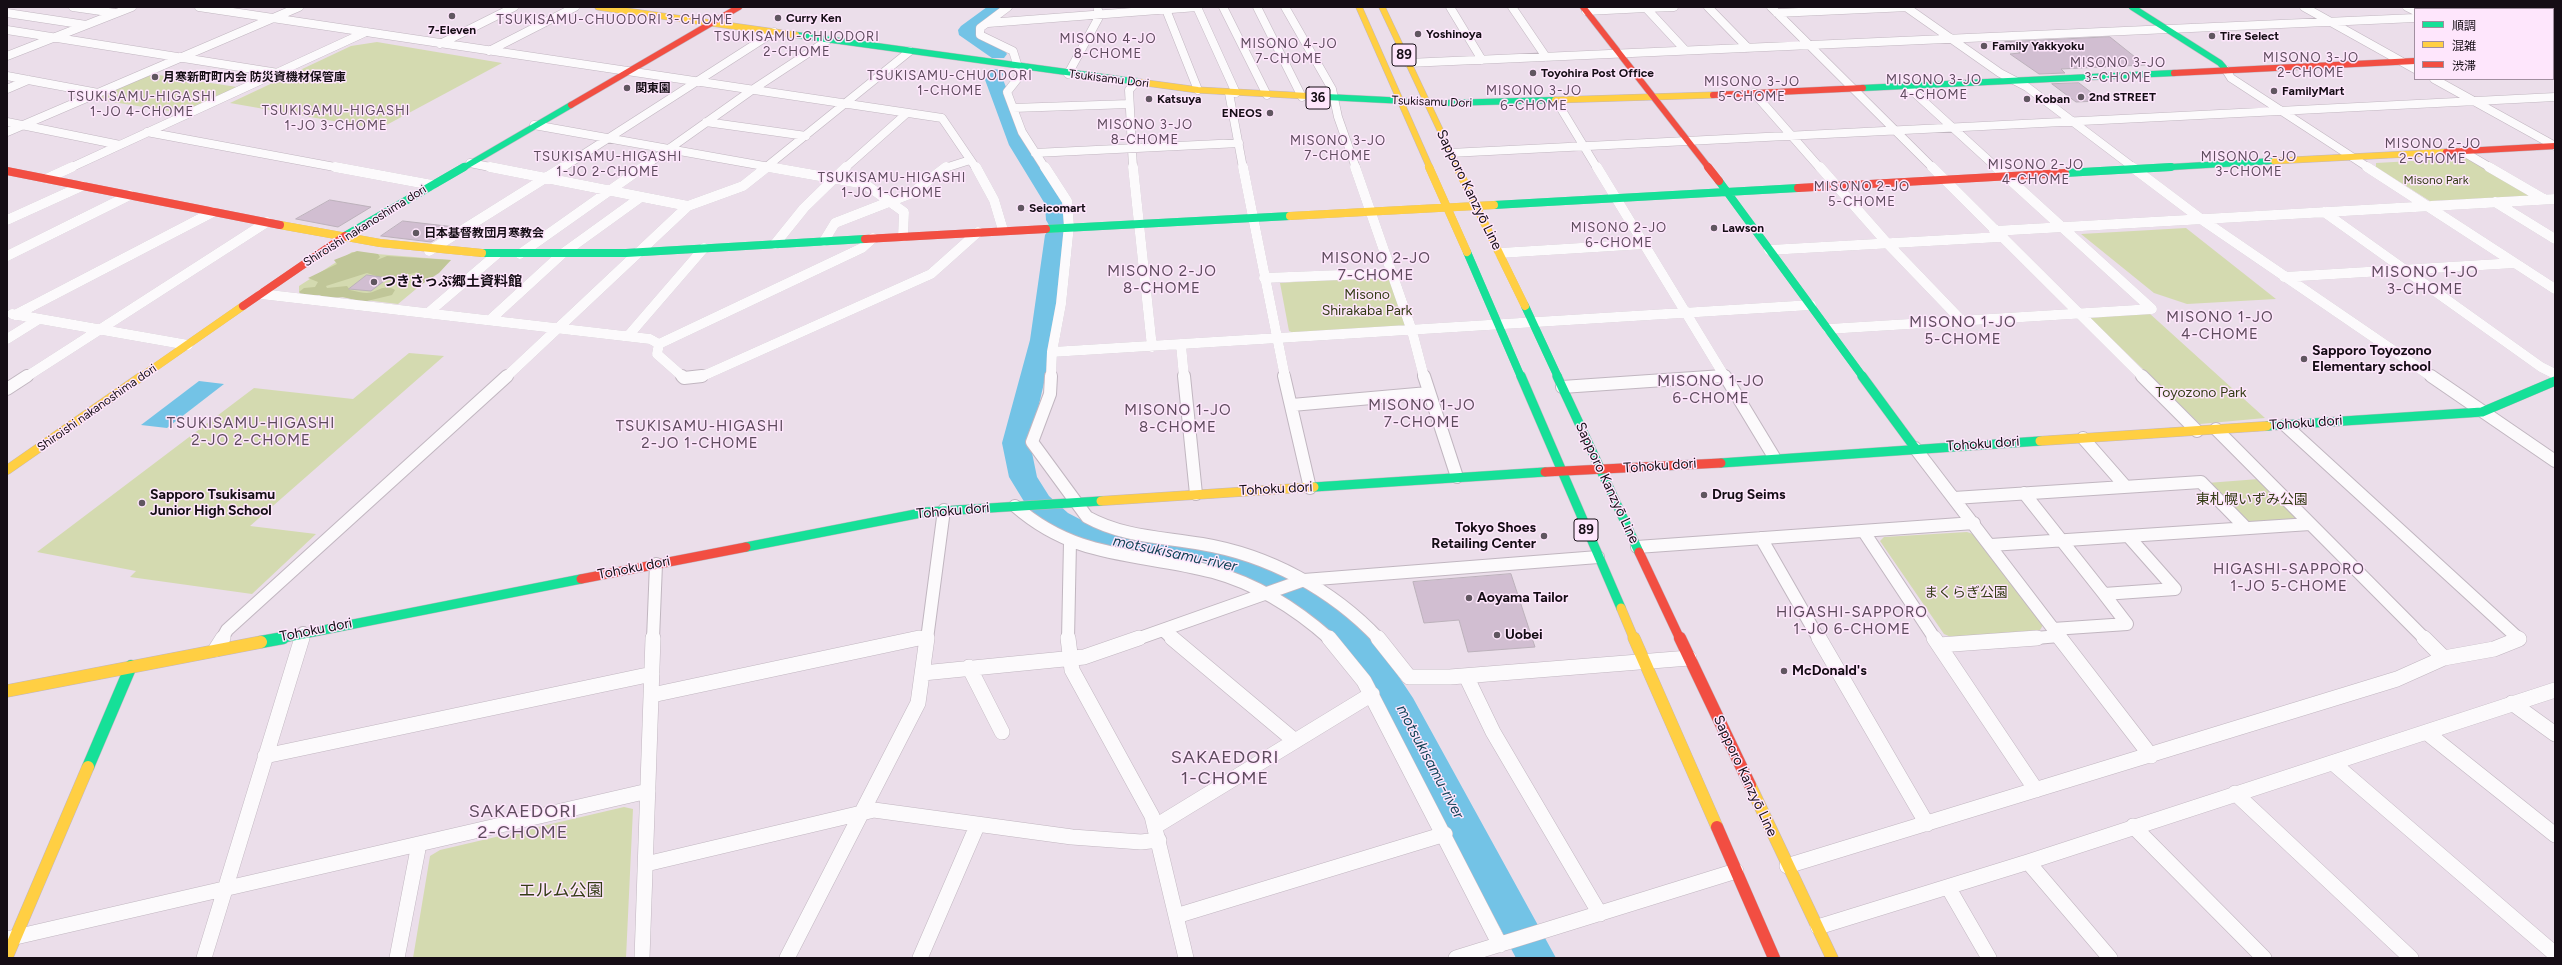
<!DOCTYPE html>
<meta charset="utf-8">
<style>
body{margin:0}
#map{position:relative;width:2562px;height:965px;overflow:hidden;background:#ebdeea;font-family:Figtree,"Noto Sans JP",sans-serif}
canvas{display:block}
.frame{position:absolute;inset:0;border:8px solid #150d15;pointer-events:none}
.legend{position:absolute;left:2414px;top:8px;width:140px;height:72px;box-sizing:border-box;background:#fee6fc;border:1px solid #a18fa0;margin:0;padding:5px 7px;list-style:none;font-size:12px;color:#150d15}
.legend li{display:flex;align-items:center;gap:8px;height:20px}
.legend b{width:20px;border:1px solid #a18fa0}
</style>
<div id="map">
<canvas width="2562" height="965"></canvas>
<div class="frame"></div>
<ul class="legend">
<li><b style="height:5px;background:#16e098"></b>順調</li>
<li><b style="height:5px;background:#ffcf43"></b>混雑</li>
<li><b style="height:5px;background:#f24e42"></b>渋滞</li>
</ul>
</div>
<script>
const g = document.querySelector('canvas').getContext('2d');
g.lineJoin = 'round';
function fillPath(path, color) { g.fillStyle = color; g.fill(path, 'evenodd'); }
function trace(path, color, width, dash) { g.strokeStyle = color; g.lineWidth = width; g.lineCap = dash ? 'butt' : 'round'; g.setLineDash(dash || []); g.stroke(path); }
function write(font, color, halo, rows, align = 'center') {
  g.font = font + ' Figtree,"Noto Sans JP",sans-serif'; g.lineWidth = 3; g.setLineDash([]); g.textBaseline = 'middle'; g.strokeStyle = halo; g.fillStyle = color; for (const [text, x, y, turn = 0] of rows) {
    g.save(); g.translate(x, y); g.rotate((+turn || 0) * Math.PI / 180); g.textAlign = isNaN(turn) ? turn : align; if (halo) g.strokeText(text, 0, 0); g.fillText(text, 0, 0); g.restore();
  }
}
fillPath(new Path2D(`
 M377,42L502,63L379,129L230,103L351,46Z
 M152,74L237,87L181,113L94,99Z
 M2465,158L2473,160L2531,196L2430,201L2376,167V163Z
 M2186,228L2276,299L2187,304L2154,293L2081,234Z
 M352,252L451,260L398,304L299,292V286Z
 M1387,276L1391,277L1406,326L1294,333L1289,331L1280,283Z
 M2149,313L2265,418L2200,424L2090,318Z
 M409,353L444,356L250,526L316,534L252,594L130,577L136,571L37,552L254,388L353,399Z
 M2259,479L2297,517L2296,520L2247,523L2207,483Z
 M1967,532L1973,534L2043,625L2040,630L1951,637L1944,634L1880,541L1884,537Z
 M624,807L633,809L626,958H413L430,856L440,850Z`), '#d4dab0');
fillPath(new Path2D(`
 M357,251L378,254L380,257L377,260L387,256L451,260L439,273L419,286L412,285L418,282L416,280L420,276L417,272C408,276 397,274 388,280L367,273L326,286L327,288L347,286L350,290C356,291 362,293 367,293C376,293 384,283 395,290L392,295L363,302L343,297L327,299L319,295L302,296L299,292L304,288L315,287L318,282L308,278L337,264L334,260Z`), '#c0c698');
fillPath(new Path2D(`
 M199,381L224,384L167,428L141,425Z`), '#73c3e6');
fillPath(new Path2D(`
 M987,7H1005L976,33L1004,50L1007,54L1004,58H992L959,35L958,30L961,26Z
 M994,69L1000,70L1003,74L1002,77L1029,145L1067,204L1068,220L1065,225L1057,226L1049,225L1046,220L1045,204L1009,145L984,77L988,70Z
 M1056,228L1064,230L1067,235L1054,340L1030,443L1037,477L1049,496L1068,513L1093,526L1113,532L1214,550L1273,568L1308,585L1335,603L1358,624L1379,647L1413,698L1556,958H1516L1373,689L1336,640L1313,619L1275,593L1228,574L1111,551L1072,539L1048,527L1028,508L1009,477L1002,443L1030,340L1045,235L1048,230Z`), '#73c3e6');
const building = new Path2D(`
 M2110,37L2145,65L2061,69L2065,73L2039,74L2010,54L2020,53L2005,42Z
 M2079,83L2092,93H2089L2099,101L2076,102L2052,84Z
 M330,200L371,207L338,227L296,219Z
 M403,221L455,227L431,242L381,236Z
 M367,275L388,278L371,291L349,289Z
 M1511,574L1535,647L1468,652L1459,620L1424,623L1413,582Z`);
fillPath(building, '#d1bed1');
trace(building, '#bcb1bb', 1);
const streetFar3 = new Path2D(`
 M73,7L115,13
 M199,7L942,118L976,168
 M1008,7L980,28V35L1013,51L1018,67
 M1165,7L1198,90
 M1223,7L1267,95
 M1257,7L1302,97
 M1285,7L1332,89L1338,117L1356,168
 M1450,7L1482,60
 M1512,7L1546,57
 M1708,7L1748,48
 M1771,7L1933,168
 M1906,7L2000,73L2027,87L2134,168
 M2304,7L2415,69
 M2407,7L2415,11
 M1646,8L1674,7
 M1586,11L1646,8L1685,50
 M7,13L86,25
 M1777,13L1908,7
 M988,23L1197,7L1236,93
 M7,30L278,73
 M440,44L514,7
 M489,51L575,7
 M7,56L132,7
 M1408,63L2415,18
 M1026,68L1007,92L1022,132L1045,168
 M2226,70L2231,78L2369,168
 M1068,74L1100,15L1098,10
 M7,76L98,93
 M2434,79L2555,146
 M1907,86L1997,168
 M7,89L28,80
 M1229,93L1243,168
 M1754,93L1820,168
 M1557,102L1597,168
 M1013,108L1129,104
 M7,122L120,145
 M706,122L806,136
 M534,125L775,168
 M7,132L299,7
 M147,132L340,168
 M2462,151L2491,168
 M1035,153L1239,143
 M1450,153L2555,97
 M470,163L495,168
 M70,168L366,32
 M562,168L774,32
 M642,168L752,90L828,40
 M765,168L910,51
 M845,168L907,113
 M945,168L970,160
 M1133,168L1129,90L1136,82`);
const streetFar2 = new Path2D(`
 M335,167L432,185
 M490,167L688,206
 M769,167L865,184L904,212L903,236
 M976,167L994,200L1003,230
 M1045,167L1067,201L1069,226L1061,304L1052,352L1051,377
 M1133,167L1152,347
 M1243,167L1285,377
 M1355,167L1412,331L1424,377
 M1597,167L1725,377
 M1820,167L1887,243L1962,321
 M1932,167L2143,377
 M2132,167L2201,219L2432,377
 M2367,167L2555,289
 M2489,167L2544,199
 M48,178L72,167
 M2495,202L2555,239
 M2324,212L2541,367L2555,374
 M7,220L82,186
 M1994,231L2555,199
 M824,241L835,223L912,193L946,167
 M775,244L804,208L846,167
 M1769,250L2000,237
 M429,251L563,167
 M1500,253L1645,244
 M520,254L643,167
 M7,256L130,195
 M2284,277L2515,263
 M1264,278L1391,273
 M261,294L650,339L659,344L657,354L683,377
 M428,313L497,254
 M12,314L188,345
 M15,315L213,212
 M491,319L562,254L641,197
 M1828,329L2152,309L1996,167
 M628,336L704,248
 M7,339L39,319
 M659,344L862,248L873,238
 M1181,345L1184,377
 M1052,352L1811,305
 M26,377L267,222
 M506,377L688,206L743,186L767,167
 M692,377L703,376L931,274L978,232
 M1709,377L1725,376`);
const streetFar1 = new Path2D(`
 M682,376L684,378L702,376
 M1051,376L1050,394L1032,442L1087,517C1123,537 1162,537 1202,544C1268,555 1332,589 1379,639
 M1184,376L1196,494
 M1284,376L1310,488
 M1424,376L1457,477
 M1725,376L1774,457
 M2142,376L2197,431
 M2431,376L2555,461
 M1562,387L1723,376
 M7,389L27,376
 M1292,405L1428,393
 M2285,425L2519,639
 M2216,429L2425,639
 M2083,438L2126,487
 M1915,448L2061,639
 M2024,493L2104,594
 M1954,498L2201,482L2246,528
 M1015,506C1078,561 1138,552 1213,572C1257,584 1295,608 1330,639
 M1864,532L1935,639
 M1761,538L1819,639
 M1991,545L2310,524
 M1637,547L1974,523
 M2053,629L2127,624L2104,594L2175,589L2129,537
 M1163,630L1173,639
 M222,639L227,630L507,376
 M301,639L303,633
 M653,639L656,564
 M915,639L927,636
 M927,639L944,510
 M1068,639L1070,542
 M1137,639L1304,580L1598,557
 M2024,639L2059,636`);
const street = new Path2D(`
 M1068,638L1072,670L1152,816L1186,958
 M1172,638L1295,741
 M1329,638L1364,681L1500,945
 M1378,638L1409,677H1450L1689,658
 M1819,638L1927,824
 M1934,638L2036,790
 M2060,638L2151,756
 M2424,638L2444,658L2494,649L2519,639L2517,638
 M1939,645L2037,638
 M216,649L223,638
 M969,667L1002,732
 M923,673L1084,657L1139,638
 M1466,676L1493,732L1600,914
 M652,695L919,638
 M2512,703L2555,734
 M2426,732L2555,835
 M265,756L652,674
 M2333,763L2555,954
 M2235,793L2411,958
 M1156,826L1372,694
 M2133,826L2264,958
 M2028,862L2110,958
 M646,864L874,810L1072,837L1141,842L1159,840
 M1787,866L2397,679L2444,658
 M1948,887L1989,958
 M1176,916L1445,834
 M1818,927L2028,862L2555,690
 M7,939L648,791
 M204,958L302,638
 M397,958L419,844
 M642,958L653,638
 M787,958L918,703L927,638
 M920,958L977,826
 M1456,958L1736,871`);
const fastFar3 = new Path2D(`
 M2132,7L2220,63L2226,70
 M796,35L1139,82
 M2553,36L2555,37
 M1863,88L2174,73
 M1326,97L1446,103L1555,100
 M463,168L571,105
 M2154,168L2274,161`);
const fastFar2 = new Path2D(`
 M2065,173L2171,167
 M1719,181L1863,377
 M1494,205L1798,188
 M1046,229L1290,216
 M345,236L464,167
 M1467,252L1521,377
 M482,253H626L865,239
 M1525,306L1558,377`);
const fastFar1 = new Path2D(`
 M1521,376L1621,608
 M1557,376L1639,552
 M1862,376L1915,448
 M2267,426L2482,412L2555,381
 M1721,463L2040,441
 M1314,487L1545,472
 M746,547L926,512L1101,501
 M278,639L581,579`);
const fast = new Path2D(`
 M261,642L283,638
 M88,767L131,666`);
const slowFar3 = new Path2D(`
 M598,7L796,35
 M1359,7L1430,168
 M1382,7L1458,168
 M2553,56L2555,55
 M1139,82L1198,90L1326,97
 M1555,100L1713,95
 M2274,161L2446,152`);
const slowFar2 = new Path2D(`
 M1429,167L1467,252
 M1457,167L1525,306
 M1290,216L1494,205
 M280,225L380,243L482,253
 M141,377L243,306`);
const slowFar1 = new Path2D(`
 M2040,441L2267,426
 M7,470L142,376
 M1101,501L1314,487
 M1621,608L1634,639`);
const slow = new Path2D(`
 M1634,638L1717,827
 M7,691L261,642
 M1750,785L1832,958
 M7,957L88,767`);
const jamFar3 = new Path2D(`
 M1583,7L1709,168
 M2493,7L2498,9
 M2174,73L2415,61
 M1713,95L1863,88
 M571,105L739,7
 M2446,152L2555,146`);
const jamFar2 = new Path2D(`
 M1708,167L1719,181
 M7,171L280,225
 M1798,188L2065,173
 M865,239L1046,229
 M243,306L345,236`);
const jamFar1 = new Path2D(`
 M1545,472L1721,463
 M1639,552L1680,639
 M581,579L746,547`);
const jam = new Path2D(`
 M1680,638L1750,785
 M1717,827L1774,958`);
trace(streetFar3, '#c1b6c0', 9);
trace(streetFar2, '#c1b6c0', 10);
trace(streetFar1, '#c1b6c0', 14);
trace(street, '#c1b6c0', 16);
trace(fastFar3, '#c1b6c0', 7);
trace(fastFar2, '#c1b6c0', 8);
trace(fastFar1, '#c1b6c0', 10);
trace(fast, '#c1b6c0', 13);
trace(slowFar3, '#c1b6c0', 7);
trace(slowFar2, '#c1b6c0', 8);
trace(slowFar1, '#c1b6c0', 10);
trace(slow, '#c1b6c0', 13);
trace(jamFar3, '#c1b6c0', 7);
trace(jamFar2, '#c1b6c0', 8);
trace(jamFar1, '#c1b6c0', 10);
trace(jam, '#c1b6c0', 13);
trace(streetFar3, '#fcfafc', 8);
trace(streetFar2, '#fcfafc', 10);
trace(streetFar1, '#fcfafc', 12);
trace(street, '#fcfafc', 15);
trace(fastFar3, '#16e098', 6);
trace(fastFar2, '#16e098', 8);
trace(fastFar1, '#16e098', 9);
trace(fast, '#16e098', 12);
trace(slowFar3, '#ffcf43', 6);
trace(slowFar2, '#ffcf43', 8);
trace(slowFar1, '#ffcf43', 9);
trace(slow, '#ffcf43', 12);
trace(jamFar3, '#f24e42', 6);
trace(jamFar2, '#f24e42', 8);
trace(jamFar1, '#f24e42', 9);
trace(jam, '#f24e42', 12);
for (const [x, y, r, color] of [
 [452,16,4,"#605660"],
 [778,18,4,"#605660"],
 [1418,34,4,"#605660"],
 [2212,36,4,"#605660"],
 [1984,46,4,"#605660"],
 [1533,73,4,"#605660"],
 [155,77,4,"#605660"],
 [627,88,4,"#605660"],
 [2274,91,4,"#605660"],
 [2081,97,4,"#605660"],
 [1149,99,4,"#605660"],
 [2027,99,4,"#605660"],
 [1270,113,4,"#605660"],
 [1021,208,4,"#605660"],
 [1714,228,4,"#605660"],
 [416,233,4,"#605660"],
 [374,282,4,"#605660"],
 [2304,359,4,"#605660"],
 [1704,495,4,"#605660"],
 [142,503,4,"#605660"],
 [1544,536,4,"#605660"],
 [1469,598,4,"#605660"],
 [1497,635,4,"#605660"],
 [1784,671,4,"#605660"]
]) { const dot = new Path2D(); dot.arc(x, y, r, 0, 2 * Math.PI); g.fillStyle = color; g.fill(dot); trace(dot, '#fee6fc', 1.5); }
write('bold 12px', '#150d15', '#fee6fc', [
 ["Curry Ken",786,18],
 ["7-Eleven",452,30,"center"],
 ["Yoshinoya",1426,34],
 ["Tire Select",2220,36],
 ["Family Yakkyoku",1992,46],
 ["Toyohira Post Office",1541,73],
 ["月寒新町町内会 防災資機材保管庫",163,77],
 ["関東園",635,88],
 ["FamilyMart",2282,91],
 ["2nd STREET",2089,97],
 ["Katsuya",1157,99],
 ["Koban",2035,99],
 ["ENEOS",1262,113,"right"],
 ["Seicomart",1029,208],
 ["Lawson",1722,228],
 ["日本基督教団月寒教会",424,233]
], 'left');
write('12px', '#150d15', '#fee6fc', [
 ["Tsukisamu Dori",1109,79,7],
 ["Tsukisamu Dori",1432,102,2],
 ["Shiroishi nakanoshima dori",365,226,-32],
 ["Shiroishi nakanoshima dori",97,408,-35]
]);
write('12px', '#343c15', '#fee6fc', [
 ["Misono Park",2436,180]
]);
g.letterSpacing = '1px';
write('13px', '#5e4b5d', '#fee6fc', [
 ["TSUKISAMU-CHUODORI 3-CHOME",615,20],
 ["TSUKISAMU-CHUODORI",797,37],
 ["2-CHOME",797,52],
 ["MISONO 4-JO",1108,39],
 ["8-CHOME",1108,54],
 ["MISONO 4-JO",1289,44],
 ["7-CHOME",1289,59],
 ["MISONO 3-JO",2311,58],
 ["2-CHOME",2311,73],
 ["MISONO 3-JO",2118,63],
 ["3-CHOME",2118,78],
 ["TSUKISAMU-CHUODORI",950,76],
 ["1-CHOME",950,91],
 ["MISONO 3-JO",1934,80],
 ["4-CHOME",1934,95],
 ["MISONO 3-JO",1752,82],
 ["5-CHOME",1752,97],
 ["MISONO 3-JO",1534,91],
 ["6-CHOME",1534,106],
 ["TSUKISAMU-HIGASHI",142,97],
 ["1-JO 4-CHOME",142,112],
 ["TSUKISAMU-HIGASHI",336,111],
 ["1-JO 3-CHOME",336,126],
 ["MISONO 3-JO",1145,125],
 ["8-CHOME",1145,140],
 ["MISONO 3-JO",1338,141],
 ["7-CHOME",1338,156],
 ["MISONO 2-JO",2433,144],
 ["2-CHOME",2433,159],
 ["TSUKISAMU-HIGASHI",608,157],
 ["1-JO 2-CHOME",608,172],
 ["MISONO 2-JO",2249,157],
 ["3-CHOME",2249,172],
 ["MISONO 2-JO",2036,165],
 ["4-CHOME",2036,180],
 ["TSUKISAMU-HIGASHI",892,178],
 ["1-JO 1-CHOME",892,193],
 ["MISONO 2-JO",1862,187],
 ["5-CHOME",1862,202],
 ["MISONO 2-JO",1619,228],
 ["6-CHOME",1619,243]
]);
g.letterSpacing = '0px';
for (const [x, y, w] of [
 [1404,55,24],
 [1318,98,24],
 [1586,530,24]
]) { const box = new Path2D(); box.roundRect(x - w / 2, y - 11, w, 22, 3); g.fillStyle = '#fee6fc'; g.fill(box); trace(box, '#150d15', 1); }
write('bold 13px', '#150d15', null, [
 ["89",1404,55],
 ["36",1318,98],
 ["89",1586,530]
]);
write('14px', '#150d15', '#fee6fc', [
 ["Sapporo Kanzyō Line",1469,190,64],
 ["Tohoku dori",2306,423,-4],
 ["Tohoku dori",1983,444,-4],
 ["Tohoku dori",1660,466,-4],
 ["Sapporo Kanzyō Line",1607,483,65],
 ["Tohoku dori",1276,489,-3],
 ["Tohoku dori",953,511,-5],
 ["Tohoku dori",634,568,-11],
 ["Tohoku dori",316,630,-11],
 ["Sapporo Kanzyō Line",1745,776,65]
]);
write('bold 14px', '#150d15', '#fee6fc', [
 ["つきさっぷ郷土資料館",382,282],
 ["Sapporo Toyozono",2312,351],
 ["Elementary school",2312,367],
 ["Sapporo Tsukisamu",150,495],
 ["Junior High School",150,511],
 ["Drug Seims",1712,495],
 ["Tokyo Shoes",1536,528,"right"],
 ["Retailing Center",1536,544,"right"],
 ["Aoyama Tailor",1477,598],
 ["Uobei",1505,635],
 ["McDonald's",1792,671]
], 'left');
write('14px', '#343c15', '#fee6fc', [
 ["Misono",1367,295],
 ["Shirakaba Park",1367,311],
 ["Toyozono Park",2201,393],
 ["東札幌いずみ公園",2252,500],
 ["まくらぎ公園",1966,593]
]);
g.letterSpacing = '1px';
write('15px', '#5e4b5d', '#fee6fc', [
 ["MISONO 2-JO",1376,259],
 ["7-CHOME",1376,276],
 ["MISONO 2-JO",1162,272],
 ["8-CHOME",1162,289],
 ["MISONO 1-JO",2425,273],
 ["3-CHOME",2425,290],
 ["MISONO 1-JO",2220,318],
 ["4-CHOME",2220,335],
 ["MISONO 1-JO",1963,323],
 ["5-CHOME",1963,340],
 ["MISONO 1-JO",1711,382],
 ["6-CHOME",1711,399],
 ["MISONO 1-JO",1422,406],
 ["7-CHOME",1422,423],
 ["MISONO 1-JO",1178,411],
 ["8-CHOME",1178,428],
 ["TSUKISAMU-HIGASHI",251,424],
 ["2-JO 2-CHOME",251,441],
 ["TSUKISAMU-HIGASHI",700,427],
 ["2-JO 1-CHOME",700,444],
 ["HIGASHI-SAPPORO",2289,570],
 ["1-JO 5-CHOME",2289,587],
 ["HIGASHI-SAPPORO",1852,613],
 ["1-JO 6-CHOME",1852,630]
]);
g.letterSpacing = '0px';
write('italic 15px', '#124357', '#fee6fc', [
 ["motsukisamu-river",1175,554,12],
 ["motsukisamu-river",1430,762,62]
]);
write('17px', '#343c15', '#fee6fc', [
 ["エルム公園",561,891]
]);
g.letterSpacing = '1px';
write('18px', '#5e4b5d', '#fee6fc', [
 ["SAKAEDORI",1225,758],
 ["1-CHOME",1225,779],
 ["SAKAEDORI",523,812],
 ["2-CHOME",523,833]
]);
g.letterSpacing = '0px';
</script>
